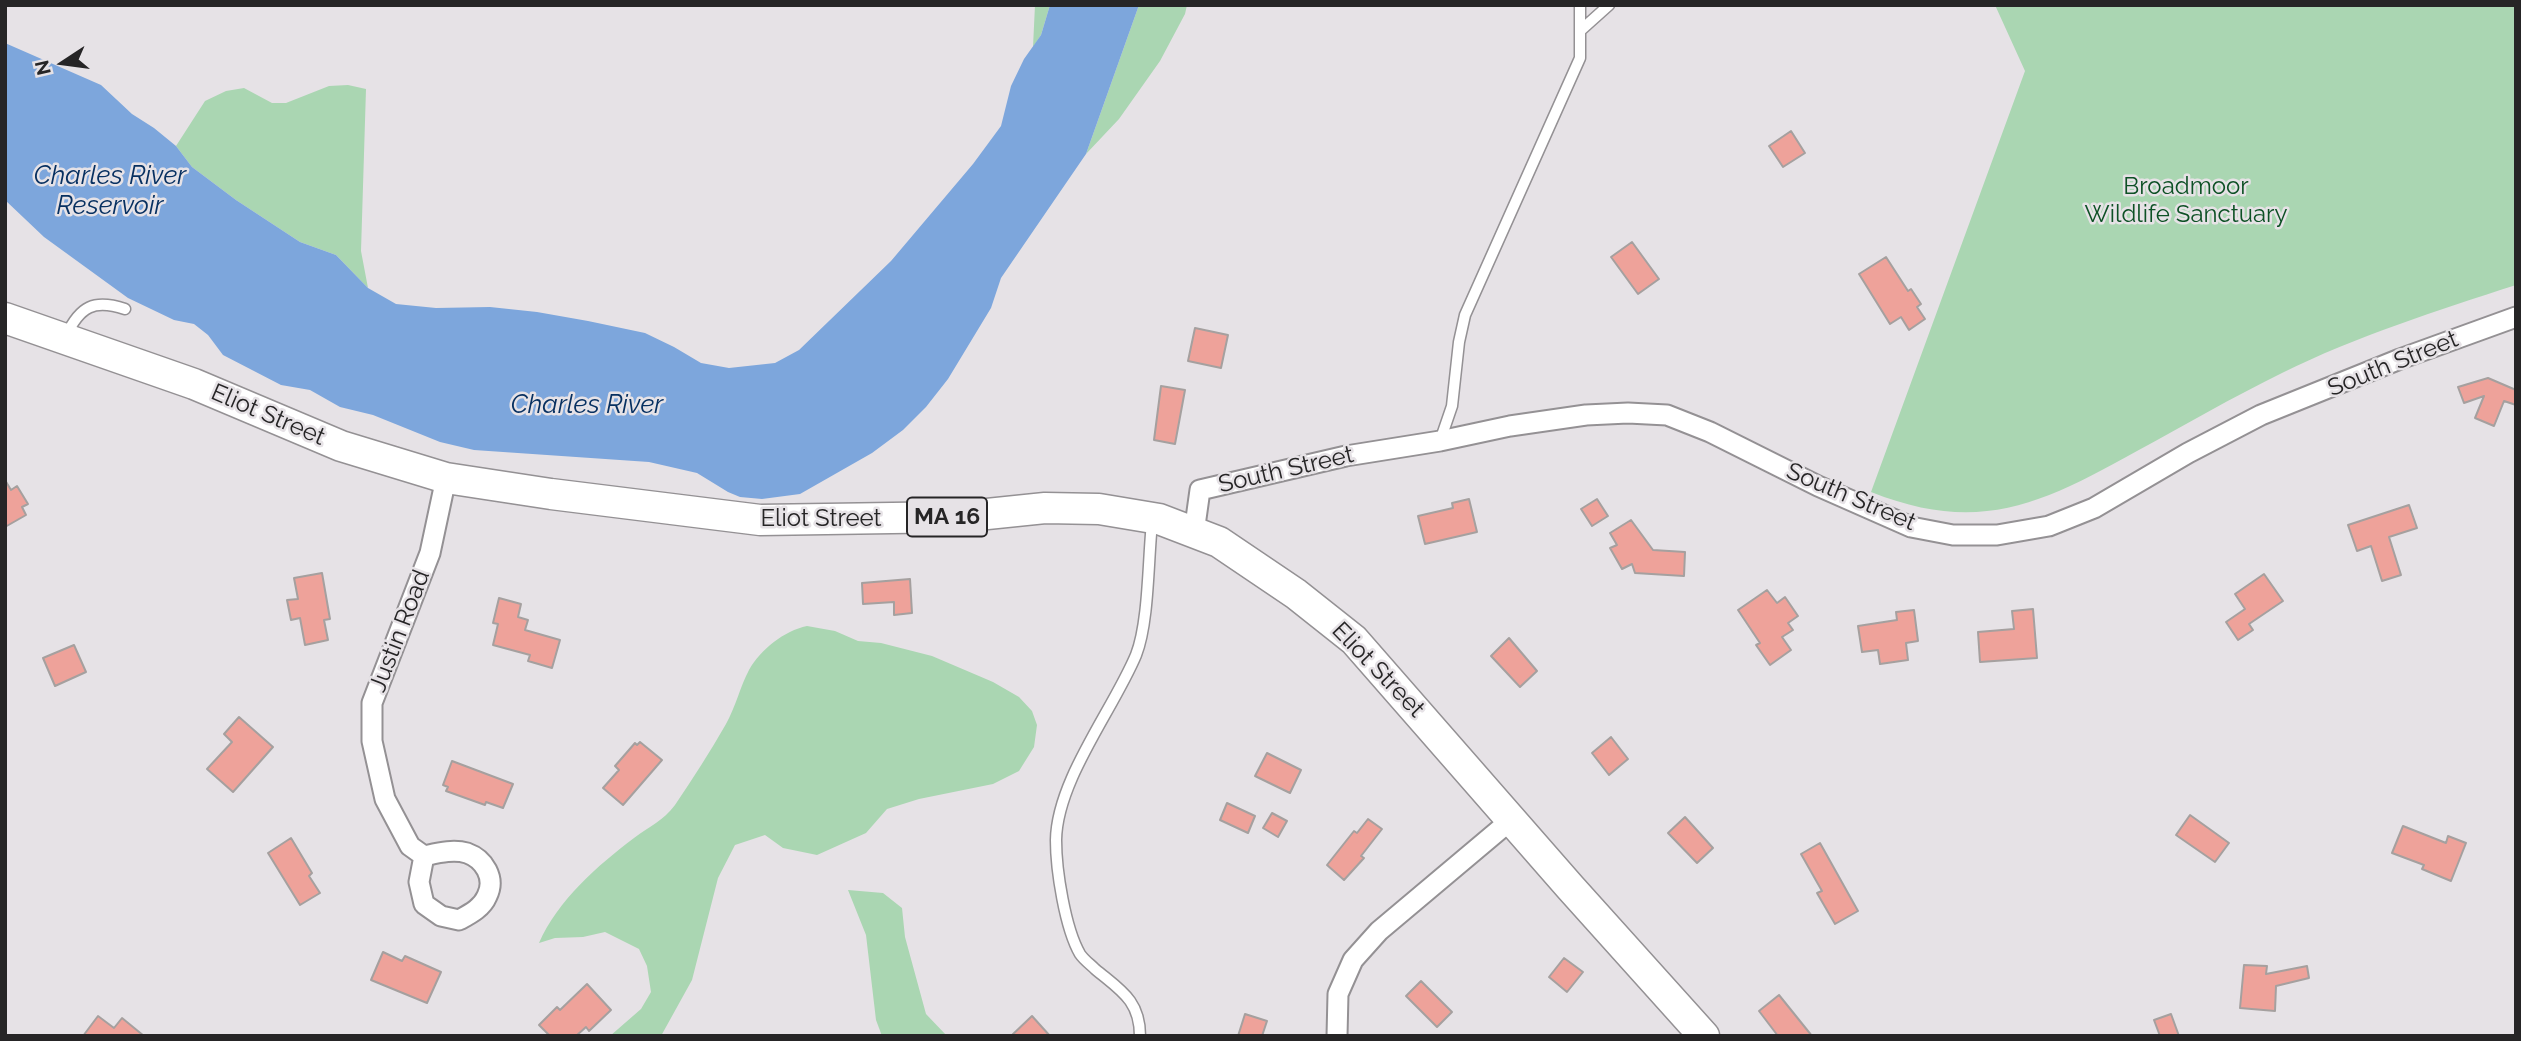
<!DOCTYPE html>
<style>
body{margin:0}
#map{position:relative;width:2521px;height:1041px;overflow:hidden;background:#e6e2e6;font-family:Raleway,sans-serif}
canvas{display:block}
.frame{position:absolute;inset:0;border:7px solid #262526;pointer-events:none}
.north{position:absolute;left:28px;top:28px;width:70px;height:70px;-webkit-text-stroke:5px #e6e2e6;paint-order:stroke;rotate:257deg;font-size:19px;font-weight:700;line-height:28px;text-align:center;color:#262526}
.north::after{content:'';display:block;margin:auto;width:24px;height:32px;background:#262526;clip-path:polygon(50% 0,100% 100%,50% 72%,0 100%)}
</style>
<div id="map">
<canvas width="2521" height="1041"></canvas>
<div class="frame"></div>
<div class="north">N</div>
</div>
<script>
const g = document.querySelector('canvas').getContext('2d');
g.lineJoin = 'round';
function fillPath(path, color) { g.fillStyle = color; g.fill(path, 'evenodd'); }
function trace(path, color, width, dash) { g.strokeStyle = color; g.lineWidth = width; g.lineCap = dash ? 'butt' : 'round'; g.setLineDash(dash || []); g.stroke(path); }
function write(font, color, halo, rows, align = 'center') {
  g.font = font + ' Raleway,sans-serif'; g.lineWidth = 5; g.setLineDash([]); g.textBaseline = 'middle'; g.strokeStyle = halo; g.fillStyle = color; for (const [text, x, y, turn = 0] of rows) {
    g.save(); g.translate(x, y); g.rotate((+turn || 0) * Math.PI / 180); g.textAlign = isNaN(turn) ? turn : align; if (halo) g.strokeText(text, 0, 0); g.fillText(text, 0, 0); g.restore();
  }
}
fillPath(new Path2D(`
 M1035,5H1050L1041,35L1033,47Z
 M1139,5H1187L1185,14L1160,61L1119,119L1086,154Z
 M1995,5H2516V285C2436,311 2357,336 2282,373C2233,397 2185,425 2137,451C2042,504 1979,535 1871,492L2025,71Z
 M348,85L366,89L361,251L368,288L336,255L300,242L236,200L192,167L176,146L205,101L226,91L244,88L272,103H286L329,86Z
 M807,626L835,631L858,641L881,643L932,656L993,682L1019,697L1032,711L1037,725L1034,747L1019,771L993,784L919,799L887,809L866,833L817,855L783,848L765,835L735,845L718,878L692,980L661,1036H610L641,1009L651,992L647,966L639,949L605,932L583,937L555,938L539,943C558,900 597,866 634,838C650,826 663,821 675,805C693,778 710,752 726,724C736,706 740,687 749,670C761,649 784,631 807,626Z
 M848,890L883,893L902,908L905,937L926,1014L947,1036H882L876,1020L866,935Z`), '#aad6b2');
fillPath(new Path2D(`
 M1050,5H1139L1086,154L1001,278L991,308L948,379L926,407L903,430L872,453L800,494L762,499L740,497L728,492L697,473L649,462L474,450L440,442L373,415L340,407L310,390L281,385L223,355L208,335L194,324L174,320L128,298L44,237L5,200V43L101,85L132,114L154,128L176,146L192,167L236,200L300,242L336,255L368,288L396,304L436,308L490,307L537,312L588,321L645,333L674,347L701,363L729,368L775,363L799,350L891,261L973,164L1001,126L1011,86L1024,59L1041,35Z`), '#7da6dc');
const building = new Path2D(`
 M1791,131L1805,153L1783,167L1769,146Z
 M1632,242L1659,279L1638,294L1611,257Z
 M1886,257L1908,291L1911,289L1921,304L1917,307L1925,319L1909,330L1901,317L1890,324L1859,274Z
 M1195,328L1228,335L1221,368L1188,361Z
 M2488,378L2516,390V405L2504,401L2494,426L2475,418L2484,396L2464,403L2458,387Z
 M1161,386L1185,390L1175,444L1154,440Z
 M5,480L11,490L17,486L28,504L22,507L26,515L5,527Z
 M1469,499L1477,532L1425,544L1418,516L1453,508L1452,503Z
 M1597,499L1608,516L1592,526L1581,509Z
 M2409,505L2417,528L2389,537L2401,575L2382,581L2371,546L2357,551L2348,525Z
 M1631,520L1653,550L1685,552L1684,576L1635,573L1632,564L1622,569L1610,548L1617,545L1610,533Z
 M322,573L330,619L324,620L328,640L305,645L300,618L291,620L287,600L298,599L294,578Z
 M2264,574L2283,601L2249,624L2253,630L2238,640L2226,622L2245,609L2235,594Z
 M910,579L912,613L894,615V602L863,604L862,583Z
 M1767,590L1777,603L1785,597L1798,616L1788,623L1793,630L1782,637L1791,650L1770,665L1756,645L1760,643L1738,610Z
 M499,598L521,604L518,617L528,620L525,630L560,640L552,668L528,661L530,655L493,645L498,624L493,623Z
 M2033,609L2037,658L1980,662L1978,632L2014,629L2012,611Z
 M1914,610L1918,641L1906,643L1908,660L1880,664L1878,650L1862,652L1858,626L1897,620L1896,612Z
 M1509,638L1537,671L1520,687L1491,656Z
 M74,645L86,672L55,686L43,658Z
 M239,717L273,747L233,792L207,769L232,742L224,734Z
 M1611,737L1628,759L1609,775L1592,753Z
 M640,742L662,760L623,805L603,788L619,770L615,766L635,743L637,745Z
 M1267,753L1301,770L1290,793L1255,776Z
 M452,761L513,784L503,808L486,802L485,805L446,791L448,787L443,785Z
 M1227,803L1255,816L1248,833L1220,820Z
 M1272,813L1287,821L1278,837L1263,828Z
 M2190,815L2229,843L2215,862L2176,835Z
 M1685,817L1713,848L1697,863L1668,833Z
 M1368,819L1382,829L1361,856L1364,858L1344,880L1327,865L1354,831L1357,833Z
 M2403,826L2446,843L2448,836L2466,843L2451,881L2422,869L2424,865L2392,853Z
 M291,838L312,873L309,876L320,893L300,905L268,853Z
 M1820,843L1858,911L1835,924L1817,893L1822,891L1801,854Z
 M383,952L402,961L405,956L441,972L427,1003L371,980Z
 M1564,958L1583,972L1567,992L1549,977Z
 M2244,965L2267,966L2266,974L2307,966L2309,978L2276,986L2275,1011L2240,1008Z
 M1421,981L1452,1012L1437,1027L1406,996Z
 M587,984L611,1010L589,1031L586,1027L576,1036H550L539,1025L557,1007L560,1010Z
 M1779,995L1812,1036H1778L1759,1011Z
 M1245,1014L1267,1021L1262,1036H1238Z
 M2171,1014L2179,1036H2160L2154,1020Z
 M98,1016L114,1028L122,1018L144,1036H83Z
 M1032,1016L1050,1036H1011Z`);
fillPath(building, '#eea29a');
trace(building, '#a5a09f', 2);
const lane = new Path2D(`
 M1580,31L1609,5
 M66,336C80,306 94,299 125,309
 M1440,441L1452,406L1459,342L1465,315L1580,58V5
 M1140,1036C1140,1000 1120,990 1095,969C1090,964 1084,960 1080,954C1065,928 1056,870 1056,840C1057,780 1113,710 1136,655C1149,622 1148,559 1152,523`);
const street = new Path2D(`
 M1194,533L1200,490L1346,456L1440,441L1510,426L1586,415L1628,413L1667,415L1710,432L1818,486L1911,527L1953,535H1997L2049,526L2094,508L2188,453L2261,415L2400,359L2516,317
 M424,856L419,882L424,904L441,916L459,920C470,914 482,908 487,896C496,878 484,859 467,853C453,849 438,853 424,856L410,846L385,799L372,741V703L430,553L446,478
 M1337,1036L1338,994L1353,960L1379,931L1511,820`);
const primary = new Path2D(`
 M5,318L194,384L341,446L446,478L551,494L760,520L958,517L1045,508L1099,509L1159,519L1219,542L1296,594L1354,640L1570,887L1704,1036`);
trace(lane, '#949194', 13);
trace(street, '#949194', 23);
trace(primary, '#949194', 33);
trace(lane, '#fff', 10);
trace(street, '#fff', 19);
trace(primary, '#fff', 30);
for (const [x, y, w] of [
 [947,517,80]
]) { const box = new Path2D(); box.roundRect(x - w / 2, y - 19.5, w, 39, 5); g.fillStyle = '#e6e2e6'; g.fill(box); trace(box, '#262526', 2); }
write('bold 23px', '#262526', null, [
 ["MA 16",947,517]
]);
write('24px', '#0d5125', '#e6e2e6', [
 ["Broadmoor",2186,187],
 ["Wildlife Sanctuary",2186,215]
]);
write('24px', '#262526', '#e6e2e6', [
 ["South Street",2393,364,-22],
 ["Eliot Street",268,415,23],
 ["South Street",1286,470,-13],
 ["South Street",1851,497,23],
 ["Eliot Street",821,519],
 ["Justin Road",400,631,-69],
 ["Eliot Street",1378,670,46]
]);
write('italic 26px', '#073061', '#e6e2e6', [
 ["Charles River",110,176],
 ["Reservoir",110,206],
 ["Charles River",587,405]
]);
</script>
